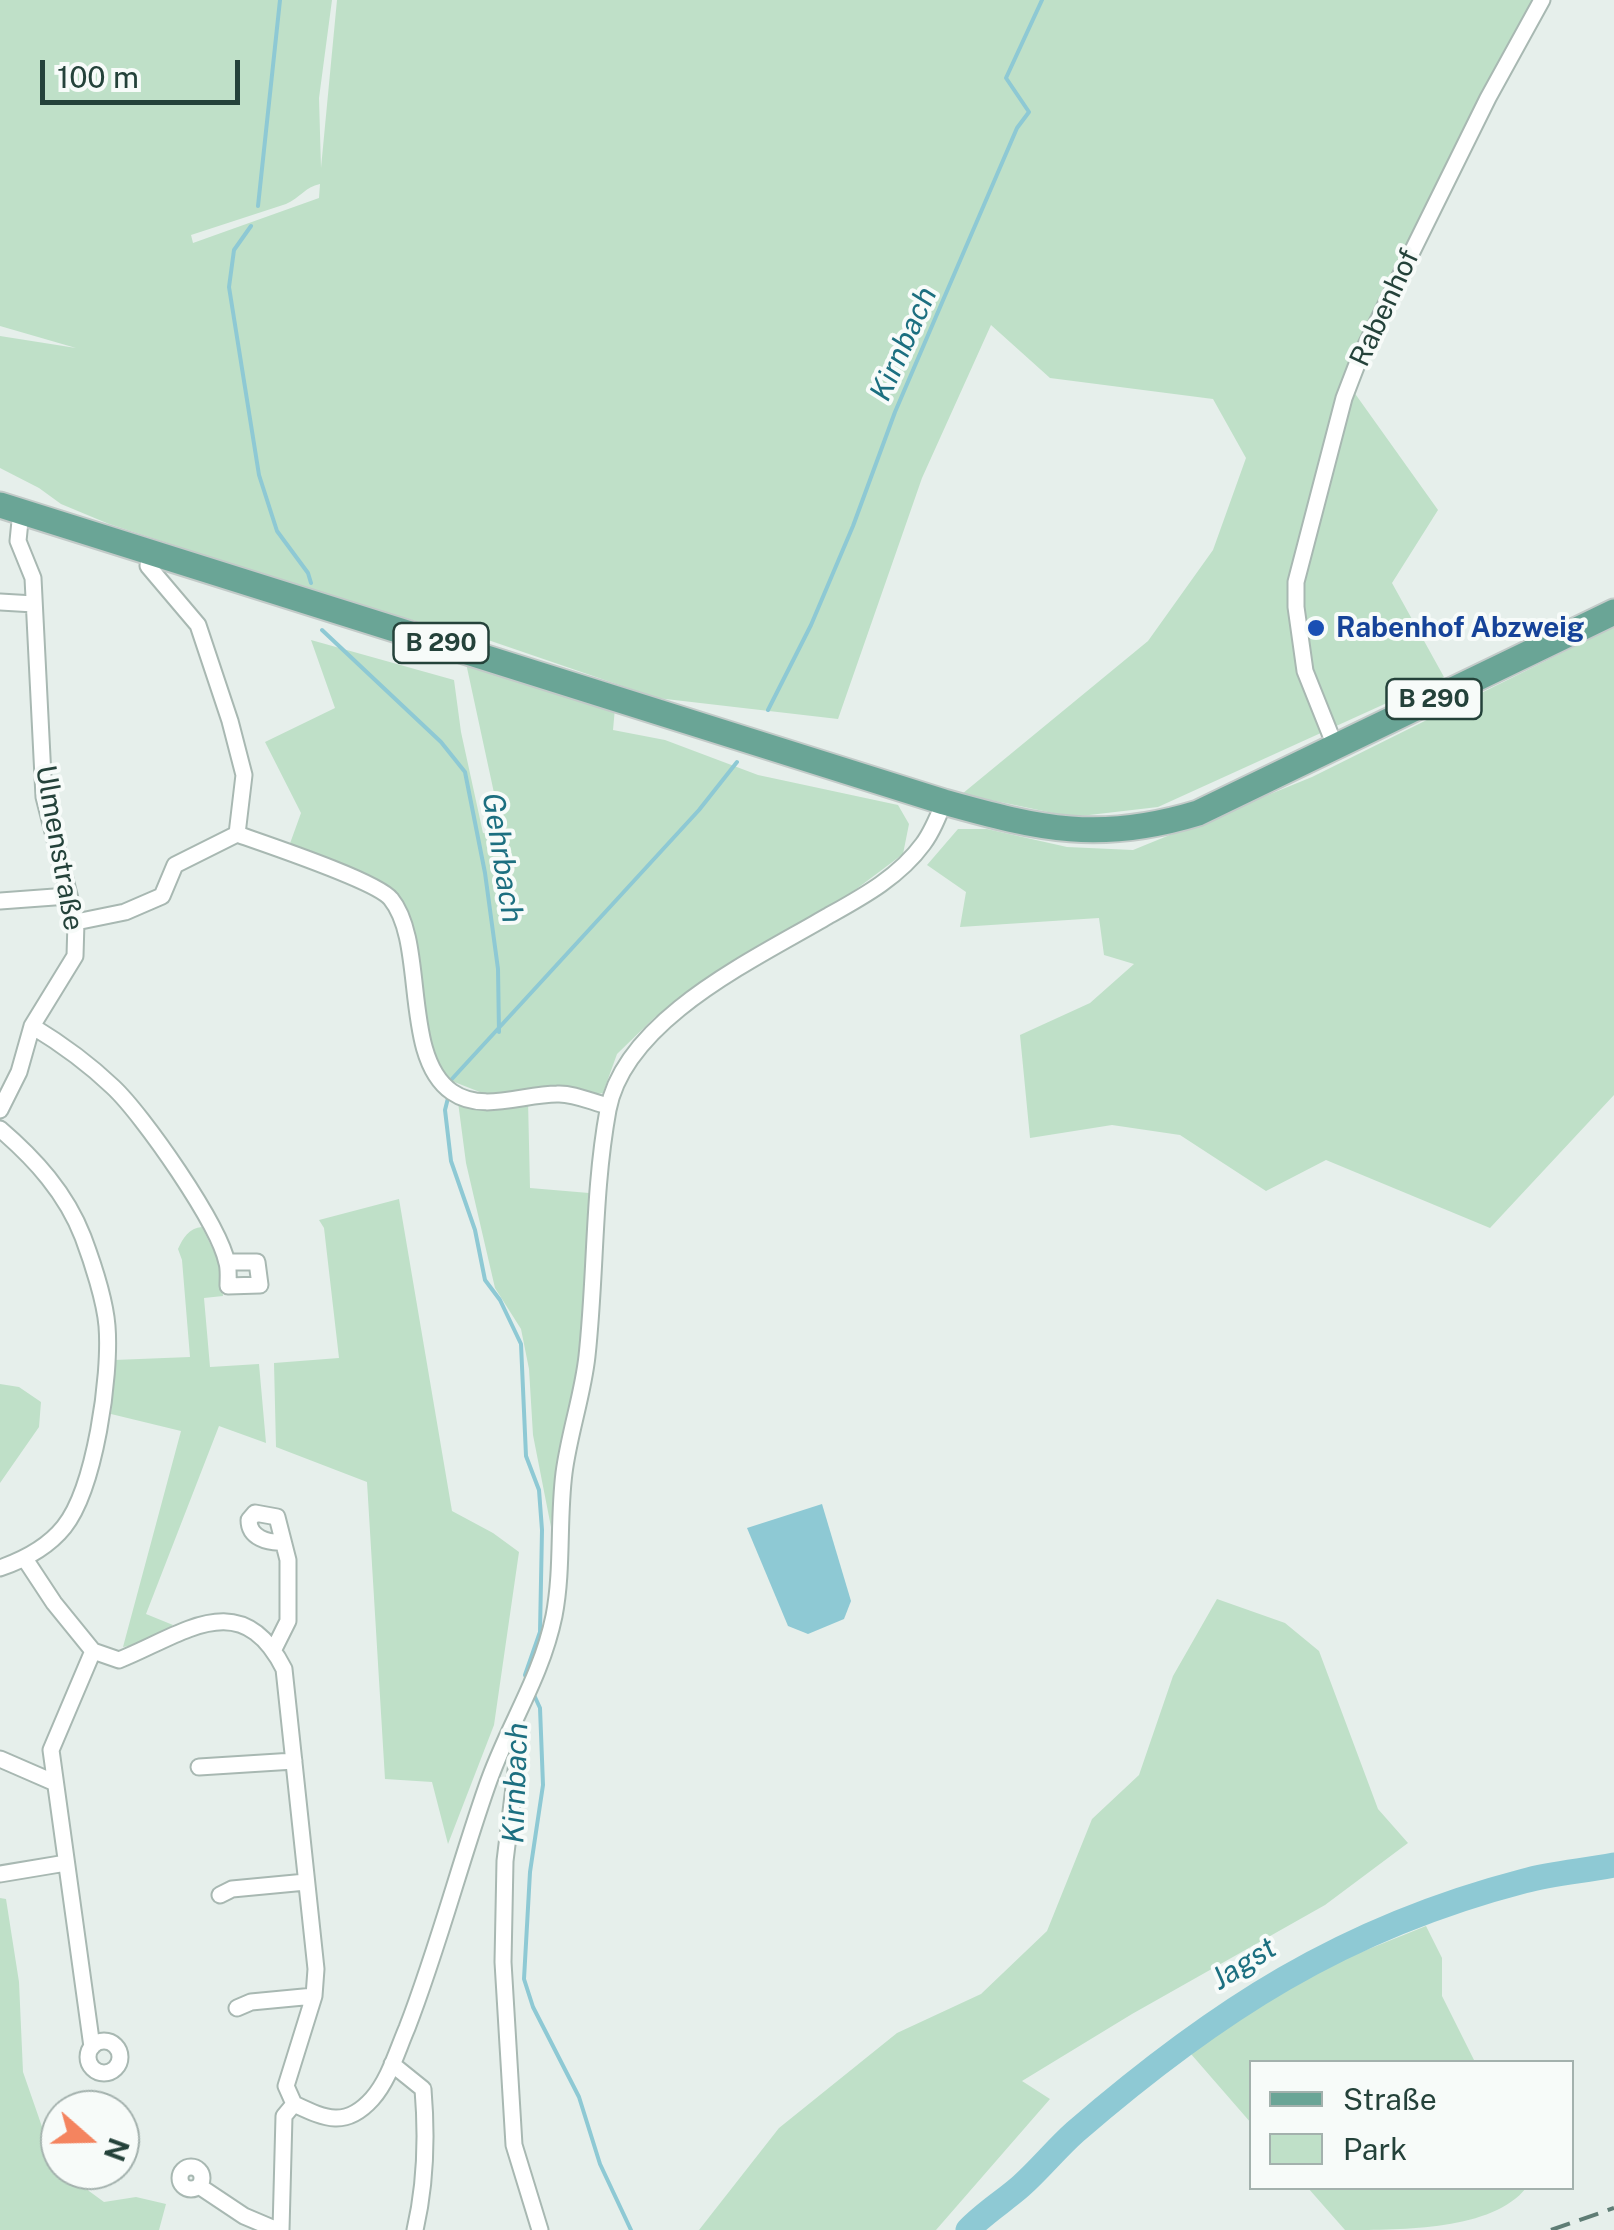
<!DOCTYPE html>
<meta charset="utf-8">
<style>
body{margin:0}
#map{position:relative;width:1614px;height:2230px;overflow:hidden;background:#e6efeb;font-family:"Public Sans",sans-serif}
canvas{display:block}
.legend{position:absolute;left:1249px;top:2060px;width:325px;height:130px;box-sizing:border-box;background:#f7fbf9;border:2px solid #a3b1ad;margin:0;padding:12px 18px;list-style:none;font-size:30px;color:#24423a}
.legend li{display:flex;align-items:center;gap:20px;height:50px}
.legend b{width:50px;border:2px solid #a3b1ad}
.north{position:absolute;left:40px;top:2090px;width:100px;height:100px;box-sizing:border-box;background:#f7fbf9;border:2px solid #a3b1ad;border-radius:50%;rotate:110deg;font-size:28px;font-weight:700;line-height:40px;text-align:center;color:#24423a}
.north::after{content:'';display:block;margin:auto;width:35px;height:45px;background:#f4845f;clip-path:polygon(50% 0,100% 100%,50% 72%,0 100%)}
.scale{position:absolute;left:40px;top:60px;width:200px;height:45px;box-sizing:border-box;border:5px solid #24423a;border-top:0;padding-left:12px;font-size:30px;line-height:35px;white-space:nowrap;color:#24423a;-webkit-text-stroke:8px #f7fbf9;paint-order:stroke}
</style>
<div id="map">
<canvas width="1614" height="2230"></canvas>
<ul class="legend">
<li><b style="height:12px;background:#6aa596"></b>Straße</li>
<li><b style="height:28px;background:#bfe0c8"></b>Park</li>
</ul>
<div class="north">N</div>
<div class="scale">100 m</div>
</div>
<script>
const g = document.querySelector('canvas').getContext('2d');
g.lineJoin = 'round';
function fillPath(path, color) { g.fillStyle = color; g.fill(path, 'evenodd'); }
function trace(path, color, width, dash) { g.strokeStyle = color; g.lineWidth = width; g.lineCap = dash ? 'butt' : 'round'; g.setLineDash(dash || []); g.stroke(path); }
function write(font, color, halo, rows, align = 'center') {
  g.font = font + ' "Public Sans",sans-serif'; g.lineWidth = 8; g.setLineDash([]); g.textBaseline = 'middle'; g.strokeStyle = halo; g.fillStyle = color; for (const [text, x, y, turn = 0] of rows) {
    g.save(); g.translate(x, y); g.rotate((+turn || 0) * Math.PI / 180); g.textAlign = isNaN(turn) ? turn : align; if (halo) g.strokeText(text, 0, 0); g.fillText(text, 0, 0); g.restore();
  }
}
fillPath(new Path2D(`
 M0,0H332L319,98L321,168L337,0H1533L1346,381L1438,510L1392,583L1444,677L1158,807L1072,817L962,794L1148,641L1213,550L1246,458L1213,399L1050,378L991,325L922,478L838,719L657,698L491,641L363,607L109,524L61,504L39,488L0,468V336L76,348L0,326ZM320,184L319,198L193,243L191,235L286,204C300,198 305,187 320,184Z
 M1614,627V1095L1490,1228L1326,1160L1266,1191L1180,1135L1112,1125L1030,1138L1020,1035L1090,1003L1134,964L1104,955L1099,918L960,927L966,892L927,865L958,829H987L1067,847L1133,850L1312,777Z
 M311,640L454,680L461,732L483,833L502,830L466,663L615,708L613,730L665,740L758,775L898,805L909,824L903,854L847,896L771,938L655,1017L617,1054L603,1093L592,1095L580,1089L554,1087L485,1094L444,1078L435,1059L406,915L391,890L288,849L301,813L265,742L335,708Z
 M528,1100L530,1188L589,1193L581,1352L557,1464L551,1527L533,1435L529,1369L521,1329L495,1288L466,1163L458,1102Z
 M399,1199L452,1511L493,1533L519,1552L494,1725L448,1844L432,1782L385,1779L367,1482L276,1447L274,1363L339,1358L324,1228L319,1220Z
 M202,1227L220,1264L223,1296L204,1298L210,1367L259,1364L266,1443L219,1426L146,1614L173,1625L140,1644L123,1647L181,1431L111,1414L114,1360L190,1357L182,1260L178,1249C183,1238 189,1228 202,1227Z
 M0,1384L19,1387L41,1402L39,1427L0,1483Z
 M1217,1599L1285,1623L1319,1651L1378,1809L1408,1843L1325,1905L1132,2014L1022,2081L1050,2099L936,2230H699L779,2128L897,2033L981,1994L1047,1931L1092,1819L1139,1775L1173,1676Z
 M0,1898L6,1899L19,1982L23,2072L56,2167L104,2202L136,2197L166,2204L159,2230H0Z
 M1426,1926L1442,1958V1996L1475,2062H1252L1251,2123L1191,2054L1249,2010L1339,1961Z
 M1308,2188H1526C1493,2230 1403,2230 1345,2230Z`), '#bfe0c8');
fillPath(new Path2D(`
 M822,1504L851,1601L844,1619L808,1634L788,1626L747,1528Z`), '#8ec9d4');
trace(new Path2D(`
 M258,206L280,0
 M251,226L234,250L229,287L259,475L277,531L308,573L311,583
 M322,630L441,742L465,772L485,873L498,969L499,1032
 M768,710L811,625L853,526L895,412L1017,128L1029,112L1006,78L1042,0
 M451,1080L699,810L737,762
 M448,1098L445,1110L451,1161L475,1230L485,1280L500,1300L521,1344L526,1456L539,1490L542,1530L540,1632L525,1675L528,1681
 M534,1695L540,1708L543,1785L530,1872L524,1979L533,2007L579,2097L600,2164L631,2230`), '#8ec9d4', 4);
trace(new Path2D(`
 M968,2230C984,2213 1004,2201 1021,2186C1040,2169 1056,2149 1075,2132C1215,2011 1343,1928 1524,1881C1553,1873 1584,1871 1614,1865`), '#8ec9d4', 25);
const street = new Path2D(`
 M0,602L34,604
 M1335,746L1305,671L1296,607V582L1344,398L1359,359L1488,98L1542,0
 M237,834C265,844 377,881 391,899C427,943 401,1057 452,1092C482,1113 523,1094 557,1094C573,1093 592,1102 608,1106
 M0,901L68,896
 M76,922L125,912L162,896L175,865L237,834L244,775L230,721L198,625L148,566L150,552
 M32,1026C60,1043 89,1064 113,1087C143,1115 219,1224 227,1263C229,1270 228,1279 228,1286L260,1285L257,1262H227
 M0,1110L19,1072L32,1026L75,956L76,922L44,797L33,578L18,541L21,511
 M0,1129C35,1159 66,1193 83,1237C92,1261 105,1301 107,1326C111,1376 95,1488 64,1527C48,1547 23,1560 0,1568
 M25,1559L54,1603L93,1651L119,1660C182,1635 241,1584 284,1669L316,1969L314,1996L286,2086L294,2104C324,2118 345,2129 372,2099C389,2080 397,2051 407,2028C438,1948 459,1866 487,1786C507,1727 541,1679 554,1616C563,1570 558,1520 564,1473C569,1434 583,1394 587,1356C596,1274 593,1192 608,1110C625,1019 755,959 828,916C862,897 899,877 923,844C932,832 938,817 944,802
 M274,1649L288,1621V1560L277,1517L255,1513L249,1520C249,1538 268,1543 283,1542
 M507,1737L519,1746L505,1861L503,1962L514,2145L540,2230
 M0,1759L53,1782
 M199,1767L294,1761
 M0,1874L66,1863
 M220,1895L232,1889L306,1882
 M237,2008L251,2002L314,1996
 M88 2057a16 16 0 1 1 32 0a16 16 0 1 1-32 0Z
 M92,2047L51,1750L93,1651
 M392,2064L423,2089C427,2137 426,2183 415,2230
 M180 2178a11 11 0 1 1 22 0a11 11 0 1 1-22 0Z
 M199,2186L244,2216L277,2230
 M281,2230L284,2116L294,2104`);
const primary = new Path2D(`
 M0,505L944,802C1040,829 1100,843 1198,813L1614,612`);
trace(street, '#a8b8b2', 19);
trace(primary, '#c2cac8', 29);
trace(street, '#fff', 15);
trace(primary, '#6aa596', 25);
trace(new Path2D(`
 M1551,2230L1614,2208`), '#5f7d75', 4, [20, 10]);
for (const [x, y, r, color] of [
 [1316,628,10,"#1a4fb4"]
]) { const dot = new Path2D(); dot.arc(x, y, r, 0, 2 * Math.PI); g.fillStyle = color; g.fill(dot); trace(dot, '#f7fbf9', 4); }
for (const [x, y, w] of [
 [441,643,95],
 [1434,699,95]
]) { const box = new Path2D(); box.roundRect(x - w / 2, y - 20, w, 40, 8); g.fillStyle = '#f7fbf9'; g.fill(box); trace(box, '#24423a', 2.5); }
write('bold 25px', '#24423a', null, [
 ["B 290",441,643],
 ["B 290",1434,699]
]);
write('28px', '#24423a', '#f7fbf9', [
 ["Rabenhof",1385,308,-65],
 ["Ulmenstraße",59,848,80]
]);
write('bold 28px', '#164399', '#f7fbf9', [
 ["Rabenhof Abzweig",1336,628]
], 'left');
write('italic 30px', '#1c6f80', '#f7fbf9', [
 ["Kirnbach",904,344,-66],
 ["Gehrbach",502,858,81],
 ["Kirnbach",516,1783,-88],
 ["Jagst",1244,1964,-32]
]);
</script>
